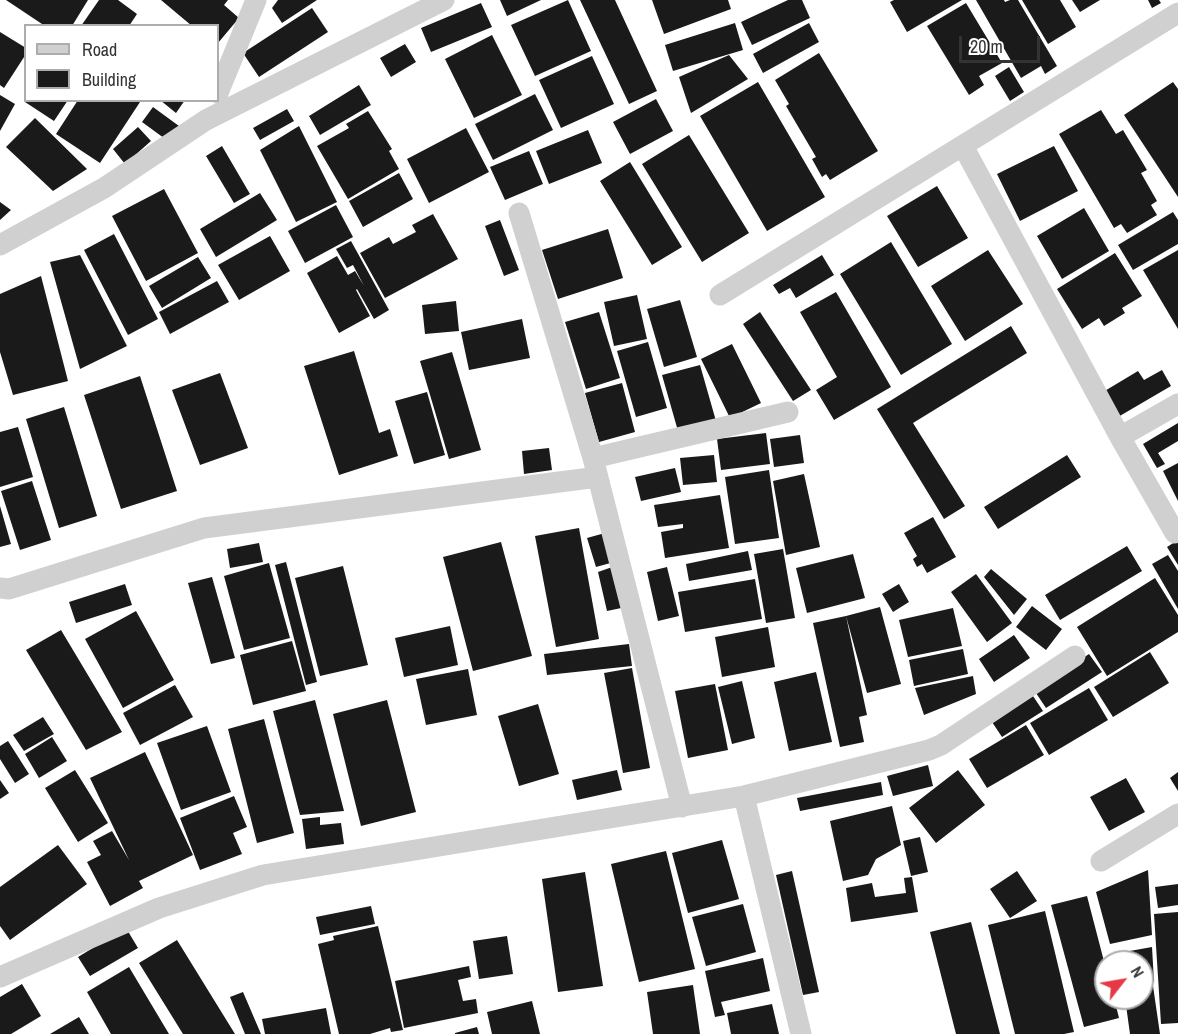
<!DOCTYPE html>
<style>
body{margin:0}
#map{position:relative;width:1178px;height:1034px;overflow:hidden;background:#fff;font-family:"Archivo Narrow",sans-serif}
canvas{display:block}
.legend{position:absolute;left:24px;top:24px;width:195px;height:78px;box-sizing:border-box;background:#fff;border:2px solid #adadad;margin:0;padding:8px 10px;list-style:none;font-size:18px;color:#333}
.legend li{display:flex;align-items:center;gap:12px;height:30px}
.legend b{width:30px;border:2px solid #adadad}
.north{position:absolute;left:1094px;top:950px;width:60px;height:60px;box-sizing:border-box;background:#fff;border:2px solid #adadad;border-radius:50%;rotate:59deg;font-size:16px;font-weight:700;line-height:24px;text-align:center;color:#333}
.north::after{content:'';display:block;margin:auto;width:21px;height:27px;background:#e63946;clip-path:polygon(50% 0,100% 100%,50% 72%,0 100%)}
.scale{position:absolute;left:959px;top:36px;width:81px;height:27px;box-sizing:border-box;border:3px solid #333;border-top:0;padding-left:8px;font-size:18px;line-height:21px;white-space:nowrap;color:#333;-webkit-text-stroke:4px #fff;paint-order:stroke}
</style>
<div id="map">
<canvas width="1178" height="1034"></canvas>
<ul class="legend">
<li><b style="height:8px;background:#d0d0d0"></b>Road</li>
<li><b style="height:16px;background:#1a1a1a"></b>Building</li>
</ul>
<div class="north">N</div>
<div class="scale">20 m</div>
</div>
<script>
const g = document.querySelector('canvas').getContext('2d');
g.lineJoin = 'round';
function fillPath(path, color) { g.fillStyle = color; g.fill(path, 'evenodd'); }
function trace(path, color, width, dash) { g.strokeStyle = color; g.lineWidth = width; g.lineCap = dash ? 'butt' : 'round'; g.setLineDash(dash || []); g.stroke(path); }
fillPath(new Path2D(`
 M6,0H88L72,26H45Z
 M99,0H118L137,14L129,26H81Z
 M161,0H228L224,5L239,18L218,43V26H192Z
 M278,0H317L282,23L272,8Z
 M500,0H541L507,16Z
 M568,0L591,51L535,76L511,25Z
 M580,0H615L657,91L629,104Z
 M652,0H728L731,9L664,34Z
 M788,0H802L810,18L752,45L741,22Z
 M894,0H962L907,32L890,2Z
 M976,0H1004L1005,2L1010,0H1018L1057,66L1045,74L1041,66L1021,78Z
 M1022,0H1060L1076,27L1048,44Z
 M1072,0H1100L1080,12Z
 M1148,0H1159L1161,3L1152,8Z
 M481,3L492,27L431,52L421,28Z
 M966,3L1002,63L979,76L984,85L969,95L927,26Z
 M312,8L328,32L259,77L243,53Z
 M735,23L743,50L673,71L665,45Z
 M809,23L819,42L763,73L753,54Z
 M0,32L26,48V54L4,88L0,85Z
 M492,35L522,95L474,118L445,59Z
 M405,44L416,62L391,77L380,58Z
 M819,53L878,151L830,180L826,174L822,177L812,159L816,157L786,106L789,104L775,80Z
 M729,55L748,79L691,113L679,77Z
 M592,56L614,104L561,128L539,80Z
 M1009,67L1024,92L1010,101L995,76Z
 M758,82L825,197L767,231L700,116Z
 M1173,82L1178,89V197L1124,115Z
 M359,85L371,105L320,135L309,116Z
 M535,94L553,130L493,160L475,124Z
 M0,95L15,104L0,131Z
 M656,99L673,131L630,154L613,122Z
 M26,100H68L54,121L25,102Z
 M78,100H137L140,102L100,163L56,134Z
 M160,100H185L176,113Z
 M153,107L179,126L168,141L142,122Z
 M287,109L294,121L260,140L253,128Z
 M1101,110L1116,134L1123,130L1147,170L1141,173L1157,201L1151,205L1157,215L1127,233L1121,224L1114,228L1059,134Z
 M368,111L392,149L389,151L399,169L348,199L317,146L349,128L346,124Z
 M35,118L87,169L53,191L6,147Z
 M299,126L337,202L296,222L260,150Z
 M138,127L151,141L125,164L113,149Z
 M466,128L489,172L429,203L407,159Z
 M588,130L602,163L549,184L536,151Z
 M689,135L749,233L702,262L642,164Z
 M222,146L250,194L234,203L206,156Z
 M1054,146L1078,191L1020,221L997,174Z
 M529,151L543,184L505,200L490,167Z
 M630,162L682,247L652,265L600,181Z
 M399,173L413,199L363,227L349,201Z
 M937,186L968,238L918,267L887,216Z
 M164,189L198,253L146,281L112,216Z
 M260,193L277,220L216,257L200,229Z
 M0,202L11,210L0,220Z
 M336,205L353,237L305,263L288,231Z
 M1084,208L1109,251L1062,279L1037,236Z
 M1173,212L1178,220V244L1133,270L1118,245Z
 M433,214L458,259L385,298L360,253L389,237L393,244L416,232L412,225Z
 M500,220L519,270L504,276L485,226Z
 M608,229L623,278L558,299L542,250Z
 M114,234L158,319L128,335L84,250Z
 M270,236L290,271L239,300L218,265Z
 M351,241L389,310L374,319L357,289L356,290L370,316L339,333L307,273L337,256L348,275L355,271L364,286L353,265L347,268L336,249Z
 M891,242L952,344L901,375L840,274Z
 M988,250L1023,304L965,341L931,286Z
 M1178,250V329L1143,270Z
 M1115,253L1142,296L1122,308L1125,313L1104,326L1099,318L1082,329L1057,289Z
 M80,255L127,346L80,369L50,262Z
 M822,255L834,275L796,298L790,288L779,294L773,285Z
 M198,257L211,278L162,308L149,286Z
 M41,276L68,381L13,395L0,352V294Z
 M217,281L229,302L170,334L159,312Z
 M836,292L891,387L834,420L816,390L837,377L800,312Z
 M637,295L647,339L614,346L604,302Z
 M680,300L697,357L664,367L647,309Z
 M456,301L459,331L425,334L422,305Z
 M599,312L620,378L586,389L565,322Z
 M760,312L811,390L793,401L743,324Z
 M522,319L530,358L469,370L461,332Z
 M1011,326L1027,353L913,423L965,506L944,519L877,409Z
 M648,342L667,408L636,417L617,351Z
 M732,344L761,403L730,418L701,359Z
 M354,351L379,433L390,429L398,456L339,475L304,366Z
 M452,352L481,450L449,459L420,361Z
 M700,365L716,421L678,431L662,375Z
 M1162,370L1171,386L1118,417L1103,392L1138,371L1144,380Z
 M220,373L248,448L200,465L172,390Z
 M140,376L177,491L121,509L84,395Z
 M622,383L635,432L599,442L585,393Z
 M427,392L445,455L414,464L395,401Z
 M64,407L97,516L59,528L26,419Z
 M1178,423V441L1158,453L1165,464L1157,468L1143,444Z
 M18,427L33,477L0,487V432Z
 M766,433L770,464L721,470L717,439Z
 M800,435L804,463L774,467L770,439Z
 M549,448L552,470L524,474L522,451Z
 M714,455L717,482L683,485L680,458Z
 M1067,455L1081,477L998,529L984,507Z
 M1178,463V501L1163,471Z
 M675,468L681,492L641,501L635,477Z
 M769,470L779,538L735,544L725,477Z
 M804,474L820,547L786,555L773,481Z
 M32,481L51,540L20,550L1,491Z
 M720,495L729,548L665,558L661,532L683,528V524L658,527L654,505Z
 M0,506L11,544L0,547Z
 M933,517L956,557L927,573L922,564L917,567L913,559L917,556L904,533Z
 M579,528L599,639L556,647L535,536Z
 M605,533L614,562L596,567L587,538Z
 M1178,540V565L1167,547Z
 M501,542L532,656L473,671L443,557Z
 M259,543L263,562L230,568L227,549Z
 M1127,546L1142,571L1060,620L1045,595Z
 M783,549L795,618L766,623L754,554Z
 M748,551L752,570L689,581L686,564Z
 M853,554L865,598L807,613L796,568Z
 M1168,555L1178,571V609L1152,564Z
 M286,562L317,682L306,685L275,565Z
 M269,563L290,638L244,650L224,576Z
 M618,565L626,607L607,611L598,572Z
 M343,566L368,665L320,676L295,578Z
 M667,567L679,616L658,621L647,572Z
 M991,569L1027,599L1014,615L984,577Z
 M976,574L1012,623L987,642L951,592Z
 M212,577L235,658L211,664L188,583Z
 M1155,578L1178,615V632L1107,676L1077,627Z
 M755,579L762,619L685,632L678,592Z
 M125,584L132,605L76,623L69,602Z
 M899,584L909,602L893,612L882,594Z
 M1032,606L1062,629L1046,650L1016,627Z
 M880,607L901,684L867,693L846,616Z
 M953,608L962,646L908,657L899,620Z
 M136,611L174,680L123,708L85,639Z
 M846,616L867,715L859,717L864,742L840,747L813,623Z
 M450,626L458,665L404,677L395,638Z
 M768,627L775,667L722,677L715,637Z
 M61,630L122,732L86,750L26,650Z
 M1014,635L1030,658L994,682L979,659Z
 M292,641L306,691L253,705L240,655Z
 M629,644L632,666L547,675L544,654Z
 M963,649L968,674L914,686L909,660Z
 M1150,652L1169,683L1113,717L1094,687Z
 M1089,654L1102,672L1046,708L1034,690Z
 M632,668L650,768L623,773L604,673Z
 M468,669L477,715L426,725L416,679Z
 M816,672L832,742L789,751L774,682Z
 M973,676L976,694L924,715L915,688Z
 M742,681L755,738L732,744L718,687Z
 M715,684L728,750L688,758L675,691Z
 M175,685L193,717L140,745L123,713Z
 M1089,688L1108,720L1049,755L1030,723Z
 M1033,696L1043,711L1002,737L992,722Z
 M315,700L344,811L300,815L273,711Z
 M387,700L416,812L361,826L333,714Z
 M538,704L559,774L519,786L498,716Z
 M43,717L54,734L24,751L13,735Z
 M264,719L294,833L257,843L228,729Z
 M1026,725L1044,755L987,788L969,759Z
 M207,726L231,792L181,810L157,743Z
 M52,737L67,761L39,778L25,754Z
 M8,741L29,774L15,783L0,759V746Z
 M145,752L193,855L139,881L143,888L110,906L87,862L101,855L93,841L112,831L129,860L90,778Z
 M928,765L933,786L893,796L887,776Z
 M75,770L108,823L78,842L45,788Z
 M617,770L622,790L577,800L572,780Z
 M958,770L985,805L936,843L909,808Z
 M1178,772V791L1170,778Z
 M1126,778L1145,812L1109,831L1090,797Z
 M0,780L9,793L0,799Z
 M881,782L883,795L800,811L797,798Z
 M234,796L247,827L233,833L242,854L200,870L180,818Z
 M892,806L901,845L876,859L868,875L843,881L830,821Z
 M320,817V825L341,823L344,844L306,849L302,819Z
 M920,837L928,872L911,876L903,841Z
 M722,840L739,899L688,913L672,853Z
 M58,845L87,884L10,940L0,926V887Z
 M666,851L695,969L639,982L611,864Z
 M1148,870L1152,935L1110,944L1096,892Z
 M792,871L819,992L803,995L776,875Z
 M1017,871L1037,901L1010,918L990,889Z
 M585,872L603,986L558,992L542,879Z
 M912,877L918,912L851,922L846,888L872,883L875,897L906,893L904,878Z
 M1178,884V905L1158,908L1155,887Z
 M1087,896L1106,969V998H1114L1119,1018L1084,1027L1051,905Z
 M743,904L756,952L706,966L692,917Z
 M371,906L375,924L320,935L316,917Z
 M1045,911L1074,1032L1064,1034H1015L988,925Z
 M1178,912V1023L1161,1024L1154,914Z
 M971,922L1000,1034H956L930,932Z
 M378,926L403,1030L391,1032L390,1028L370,1034H339L318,944L334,940L333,936Z
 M126,928L138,948L90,976L78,957Z
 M507,936L513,974L479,979L473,941Z
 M177,940L235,1034H183L139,963Z
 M1152,947L1154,982L1142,985V962H1114L1113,954Z
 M763,958L770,991L721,1002L725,1015L715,1017L705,971Z
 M469,966L471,977L458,980L463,1001L476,999L478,1013L404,1028L395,981Z
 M129,967L169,1034H111L87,992Z
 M22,984L41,1016L11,1034H0V997Z
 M693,985L700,1034H653L647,992Z
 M1153,986L1160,1034H1130L1125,998H1142V988Z
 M243,992L261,1034H245L230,997Z
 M532,1001L540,1034H492L487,1012Z
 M772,1004L779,1034H731L727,1013Z
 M326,1008L331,1034H265L262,1019Z
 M79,1017L89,1034H50Z
 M477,1027L479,1034H455V1033Z`), '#1a1a1a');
trace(new Path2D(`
 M218,93L256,0
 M963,146L1120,437L1175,533
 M519,213L593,458L682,807
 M0,245L104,188L206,120L444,0
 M720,295L1178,13
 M1120,437L1178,404
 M593,458L788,412
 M0,588L9,589L204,528L598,477
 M744,796L801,1034
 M1101,861L1178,814
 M0,977L159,908L263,875L744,796L929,750L941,745L1075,656`), '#d0d0d0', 21);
</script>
